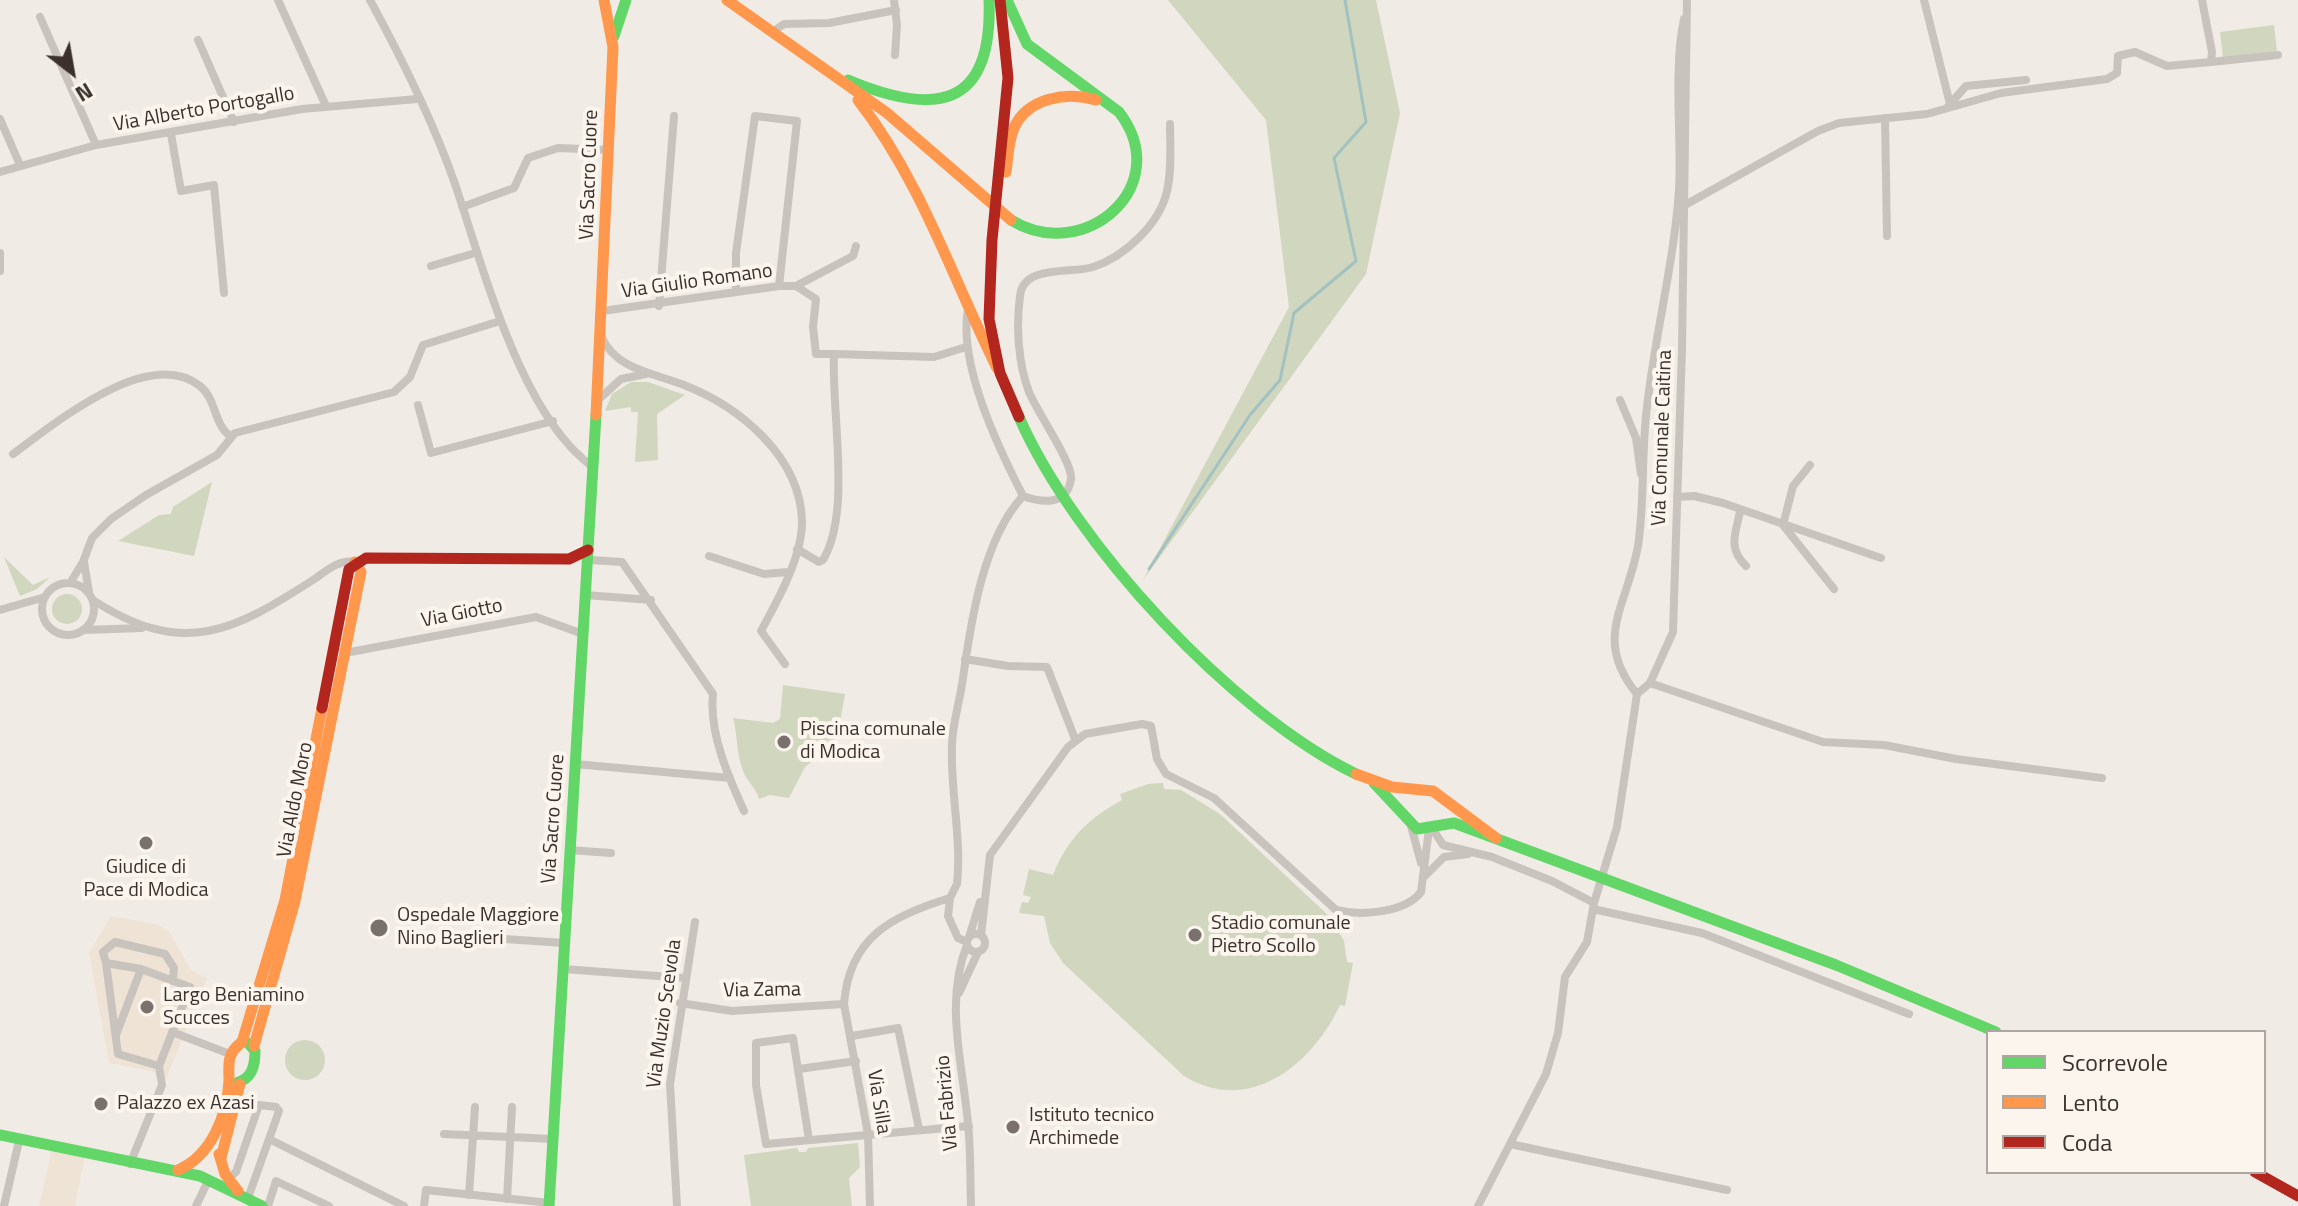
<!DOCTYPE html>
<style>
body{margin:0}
#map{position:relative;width:2298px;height:1206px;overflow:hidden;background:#f0ebe5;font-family:"Titillium Web",sans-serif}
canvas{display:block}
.legend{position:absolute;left:1986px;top:1030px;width:280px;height:144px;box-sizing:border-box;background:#fbf5ee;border:2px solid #aea6a0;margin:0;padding:10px 14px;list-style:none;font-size:24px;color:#3b302b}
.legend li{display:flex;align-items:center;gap:16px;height:40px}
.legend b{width:40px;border:2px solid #aea6a0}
.north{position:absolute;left:32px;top:32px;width:80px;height:80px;-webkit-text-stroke:6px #fbf5ee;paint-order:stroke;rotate:149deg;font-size:22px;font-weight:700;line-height:32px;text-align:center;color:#3b302b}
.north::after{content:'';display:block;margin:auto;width:28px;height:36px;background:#3b302b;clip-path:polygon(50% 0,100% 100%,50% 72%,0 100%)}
</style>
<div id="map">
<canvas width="2298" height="1206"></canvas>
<ul class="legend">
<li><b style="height:10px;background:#63d668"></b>Scorrevole</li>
<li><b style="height:10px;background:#ff974d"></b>Lento</li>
<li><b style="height:10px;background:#b3261e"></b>Coda</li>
</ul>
<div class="north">N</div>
</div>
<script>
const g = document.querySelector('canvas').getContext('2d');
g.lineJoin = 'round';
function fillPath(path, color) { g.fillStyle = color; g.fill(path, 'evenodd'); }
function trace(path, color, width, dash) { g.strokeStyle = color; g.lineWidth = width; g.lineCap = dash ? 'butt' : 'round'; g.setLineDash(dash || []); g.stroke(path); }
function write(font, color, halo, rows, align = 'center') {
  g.font = font + ' "Titillium Web",sans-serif'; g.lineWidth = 8; g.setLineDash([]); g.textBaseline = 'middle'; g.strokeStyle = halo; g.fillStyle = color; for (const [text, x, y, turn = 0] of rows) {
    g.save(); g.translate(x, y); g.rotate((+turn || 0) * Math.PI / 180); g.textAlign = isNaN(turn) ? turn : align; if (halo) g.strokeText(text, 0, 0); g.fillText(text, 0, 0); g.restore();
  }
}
fillPath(new Path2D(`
 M1168,0H1376L1400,113L1366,274L1143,580L1289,307L1266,120Z
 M2274,25L2277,51L2223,58L2220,32Z
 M631,382H648L685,395L657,414L658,460L635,462L638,412H631V407L605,411L612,394Z
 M212,482L194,556L118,541L159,515L171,514L173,507Z
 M4,557L33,585L50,577L37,589L20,596Z
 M52 609a15 15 0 1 1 30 0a15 15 0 1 1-30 0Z
 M783,685L845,694L838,733L827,750L805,767L789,798L770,795L759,799C755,786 747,782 743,771C736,752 738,737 733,718L773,723L780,719Z
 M1163,783L1164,789L1181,790L1220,814L1330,917L1344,941L1347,962L1353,963L1345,1006L1340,1005C1312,1065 1249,1116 1184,1076L1063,963L1050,943L1044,916L1019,913L1022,902L1028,903L1031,897L1023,895L1029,869L1053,875C1067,839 1089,818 1122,800L1120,794L1148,784Z
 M285 1060a20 20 0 1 1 40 0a20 20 0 1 1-40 0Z
 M858,1143L860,1167L849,1178L852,1206H751L744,1155L797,1148L799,1152H806L808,1148Z`), '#d1d6bf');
fillPath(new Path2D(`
 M111,916L159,925L170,933L191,970L207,978L166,1079L151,1071L109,1063L89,953Z
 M52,1148L85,1155L75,1206H39Z`), '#eee3d5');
trace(new Path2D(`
 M1149,569L1250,415L1280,380L1294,313L1356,261L1334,158L1366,122L1345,0`), '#a1c2c1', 3);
trace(new Path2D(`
 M278,0L326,106
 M370,0C401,57 434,123 455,184C483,266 520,415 593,467
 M894,0L897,25L895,55
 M1924,0L1950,104L1947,108
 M40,17L96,145
 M774,31L784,24L829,23L896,10
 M198,40L234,122
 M2211,62L2278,55
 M1950,104L1966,86L2026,80
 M1885,118L1887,236
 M0,119L20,165
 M171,134L181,191L214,185L224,293
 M0,172L96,145L302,109L417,99
 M1685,205L1818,131L1839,123L1927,114L2001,93L2107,79L2117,73L2118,56L2135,52L2167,66L2211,62L2212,52L2202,0
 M462,207L514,188L528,158L558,148L609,150
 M0,253V271
 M431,266L475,253
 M796,286L853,256L856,246
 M736,292V253L755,116L797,121L779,286
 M659,306L674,116
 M968,309C958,364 998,447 1023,496C1042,503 1067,506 1071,479C1073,463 1037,412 1029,392C1018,363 1016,326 1020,296C1023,264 1072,274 1093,267C1124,257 1160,224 1167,191C1172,170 1170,146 1170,124
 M602,311L779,286H796L816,299L813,327L816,354H834C831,411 852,512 823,560L819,562L797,549
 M602,338C617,370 654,373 684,385C740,407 801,457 802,522C802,557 778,600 761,631L785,664
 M834,354L934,357L966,347
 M1620,400L1636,438L1641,474
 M597,401L621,379L646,374
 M418,405L431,453L553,421
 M13,454C53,425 148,345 200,386C217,400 213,424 231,437
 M1810,465L1793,486L1783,525L1834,589
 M1677,497L1694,496L1723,503L1881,558
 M1740,512C1735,534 1728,549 1746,566
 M709,556L764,574L788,572
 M590,560L622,562L713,694C709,733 728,776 744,811
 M84,562L89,592
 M42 609a26 26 0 1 1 52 0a26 26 0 1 1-52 0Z
 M70,583L83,562L92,538L111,519L146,495L217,455L235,433L394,392L410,377L423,345L500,321
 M585,595L651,600
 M93,600C184,659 234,631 316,578C327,570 340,559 355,562
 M0,610L45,597
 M83,630L142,628
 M345,653L536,617L583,634
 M965,659L1008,666L1047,667L1075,739
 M1650,683L1823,742L1884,745L1956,759L2102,778
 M1637,694C1592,639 1627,607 1638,546C1645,500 1641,453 1647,407C1655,334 1674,263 1679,190C1682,137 1673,70 1684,19
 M575,764L730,778
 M1411,826L1421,863
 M1432,828L1443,845L1492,857L1552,881L1594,903
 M569,850L611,853
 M1423,878L1444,857L1468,854
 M950,898L948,916L958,938L967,942
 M1593,909L1702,933L1909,1014
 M967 943a9 9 0 1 1 18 0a9 9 0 1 1-18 0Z
 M981,935L990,855L1068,747L1085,734L1142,724L1151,726L1157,759L1166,774L1214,798L1336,910C1361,916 1405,913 1421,892L1429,829
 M475,937L564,943
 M969,937L980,902
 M967,945C944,1002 963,1065 968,1124C971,1151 970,1179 971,1206
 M106,963L141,969L190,987L159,1066L118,1054Z
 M106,963L103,952L115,942L165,954L174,968L173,981
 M563,969L685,978
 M959,993L978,952
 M680,1003L732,1011L844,1004
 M172,1032L230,1054
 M116,1035L141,969
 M852,1036L898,1028L919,1129
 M799,1069L856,1061
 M444,1134L553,1139
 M269,1139L404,1206
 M809,1140L793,1038L756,1043V1085L766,1144L969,1126
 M1510,1144L1727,1190
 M130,1164L162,1085L159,1066
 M228,1179L236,1172L259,1105L276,1107L279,1111L248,1198
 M469,1195L475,1107
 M507,1199L512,1107
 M4,1206L19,1141
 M196,1206L208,1181
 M268,1206L276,1181L329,1206
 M424,1206L426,1190L550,1203
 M677,1206L670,1084L695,922
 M870,1206L868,1134L844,1004C849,937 893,915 950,898L957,884C962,838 950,791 952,744C953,721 960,701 963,678C971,621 983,539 1023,496
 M1478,1206L1546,1074L1558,1033L1565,977L1587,942L1594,903L1617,827L1637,694L1650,683L1673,632L1682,349L1687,0`), '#c9c3be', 8);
trace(new Path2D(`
 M1007,0L1027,44L1119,112C1176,186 1084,265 1011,220
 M614,36L626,0
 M848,80C936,117 993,108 989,0
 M1019,417C1074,543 1232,714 1356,774
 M1374,783L1417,829L1454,823L1836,965L1996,1032
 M236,1083C252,1079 255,1066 255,1051L248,1043
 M0,1135L200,1176L262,1206
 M549,1206L596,415`), '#63d668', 11);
trace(new Path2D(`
 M727,0L887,113L1011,220
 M858,100C921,181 952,277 997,368
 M1006,172C1008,158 1008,142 1014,128C1027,98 1067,91 1096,100
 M596,415L613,47L604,0
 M1356,774L1392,787L1433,791L1496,838
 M242,1042L285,900L322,708
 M254,1046L295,901L361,572L355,562
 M219,1154L225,1174L238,1191
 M221,1158L240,1084
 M178,1170C211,1156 227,1116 229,1081C229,1064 226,1054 242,1042`), '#ff974d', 11);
trace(new Path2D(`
 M1000,0L1008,78L992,240L989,319L1000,373L1019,417
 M322,708L349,569L366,558L569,559L588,550
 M2255,1172L2298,1196`), '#b3261e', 11);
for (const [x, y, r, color] of [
 [784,742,8,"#7a716c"],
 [146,843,8,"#7a716c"],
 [379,928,10,"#7a716c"],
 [1195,935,8,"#7a716c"],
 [147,1007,8,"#7a716c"],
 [101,1104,8,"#7a716c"],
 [1013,1127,8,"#7a716c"]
]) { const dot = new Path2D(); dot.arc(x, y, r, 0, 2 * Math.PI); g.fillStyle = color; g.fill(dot); trace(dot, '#fbf5ee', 3); }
write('20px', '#3b302b', '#fbf5ee', [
 ["Via Alberto Portogallo",204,110,-10],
 ["Via Sacro Cuore",590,175,-88],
 ["Via Giulio Romano",697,282,-8],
 ["Via Comunale Caitina",1663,438,-88],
 ["Via Giotto",462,614,-11],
 ["Via Aldo Moro",296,800,-79],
 ["Via Sacro Cuore",554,819,-86],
 ["Via Zama",762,991,-1],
 ["Via Muzio Scevola",665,1014,-82],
 ["Via Silla",878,1102,81],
 ["Via Fabrizio",948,1103,-95]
]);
write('20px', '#3b302b', '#fbf5ee', [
 ["Piscina comunale",800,730],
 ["di Modica",800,753],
 ["Giudice di",146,868,"center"],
 ["Pace di Modica",146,891,"center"],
 ["Ospedale Maggiore",397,916],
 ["Nino Baglieri",397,939],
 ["Stadio comunale",1211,924],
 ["Pietro Scollo",1211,947],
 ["Largo Beniamino",163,996],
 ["Scucces",163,1019],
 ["Palazzo ex Azasi",117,1104],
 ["Istituto tecnico",1029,1116],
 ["Archimede",1029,1139]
], 'left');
</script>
